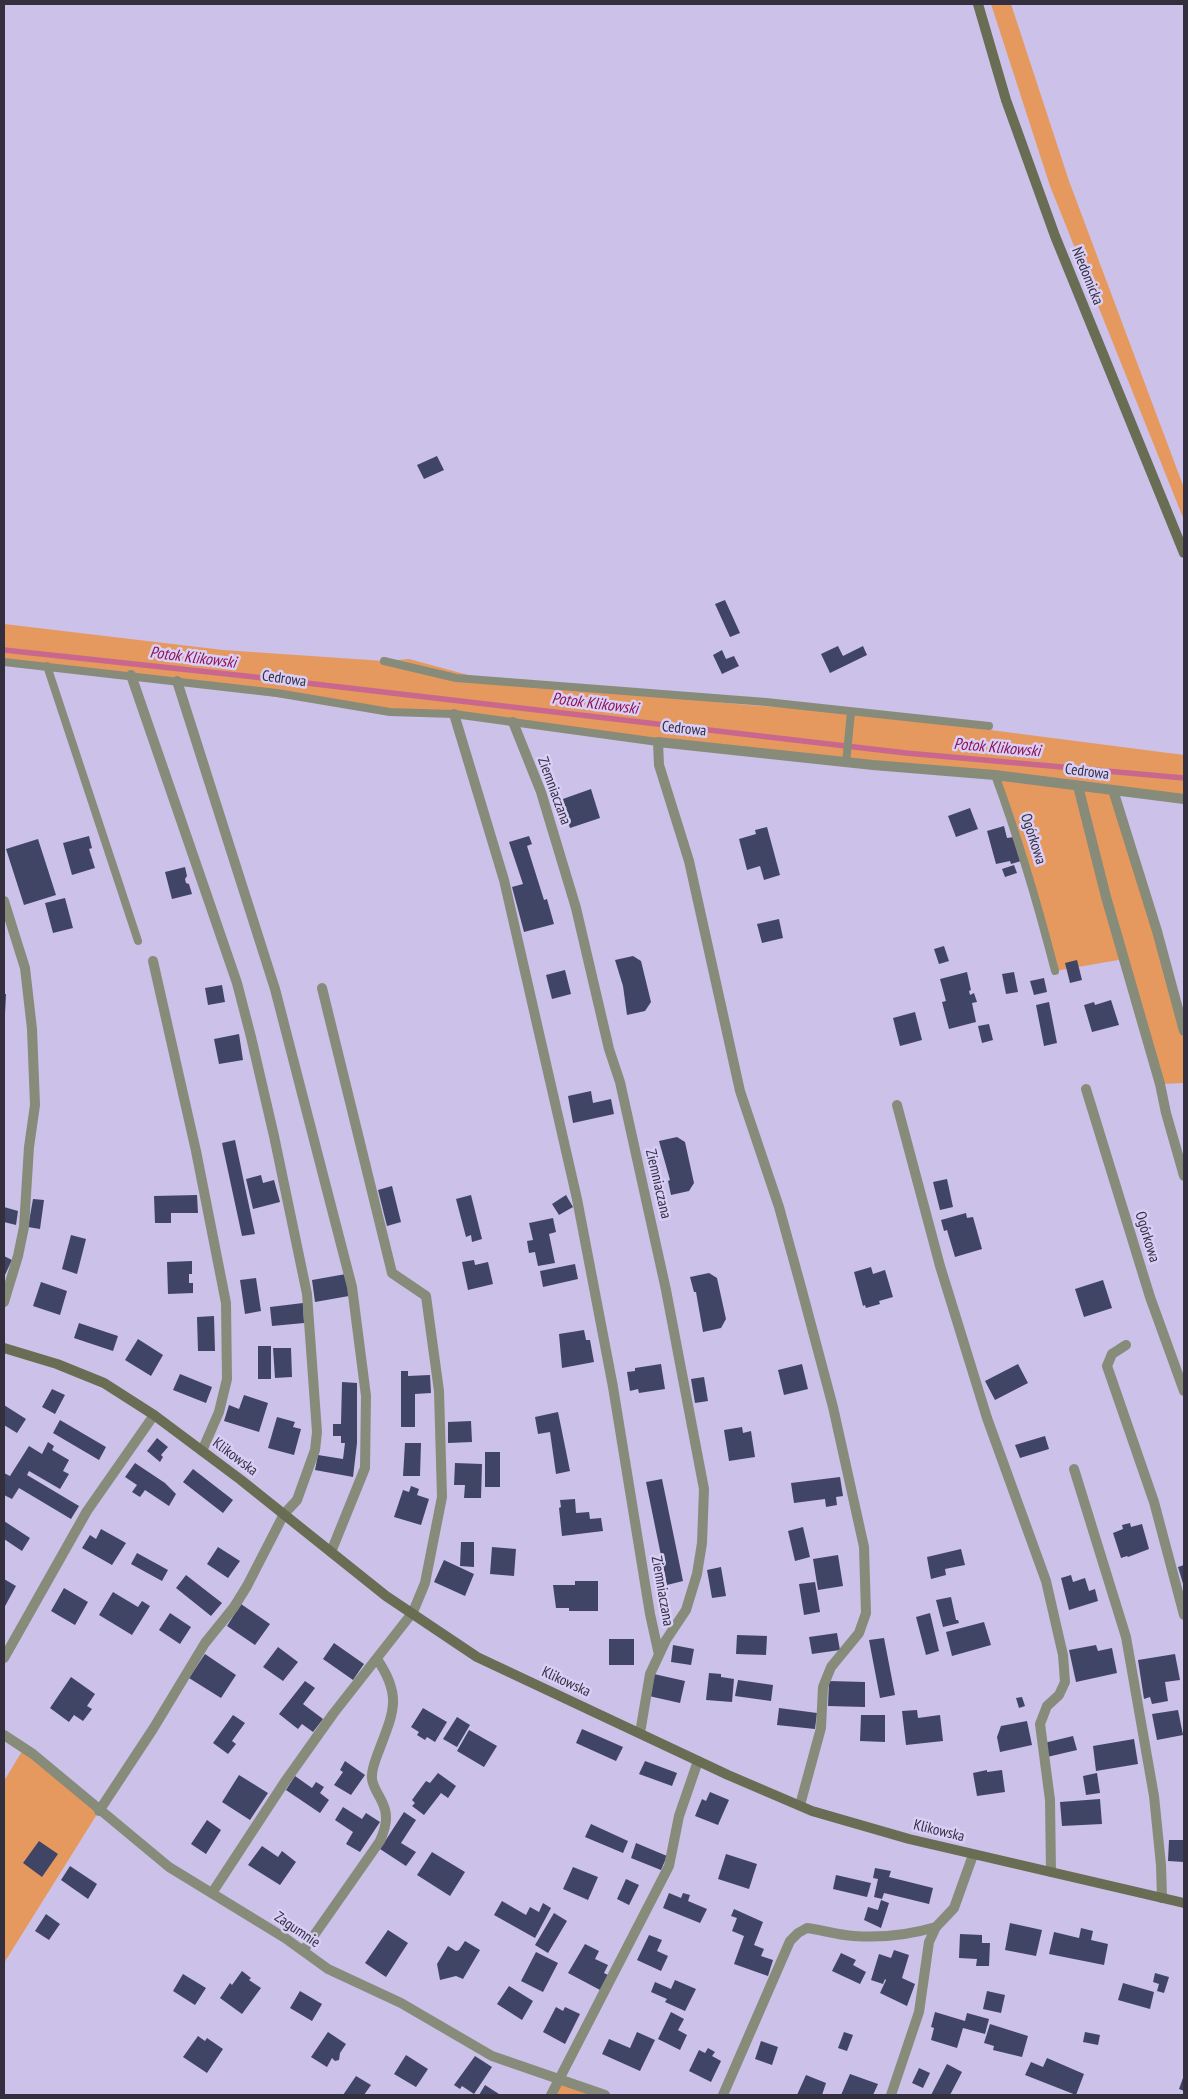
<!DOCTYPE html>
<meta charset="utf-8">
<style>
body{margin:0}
#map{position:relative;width:1188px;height:2099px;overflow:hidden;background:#cbc1e9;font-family:"PT Sans Narrow",sans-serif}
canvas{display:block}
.frame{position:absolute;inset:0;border:5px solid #332f3f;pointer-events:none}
</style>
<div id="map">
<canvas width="1188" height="2099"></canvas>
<div class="frame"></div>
</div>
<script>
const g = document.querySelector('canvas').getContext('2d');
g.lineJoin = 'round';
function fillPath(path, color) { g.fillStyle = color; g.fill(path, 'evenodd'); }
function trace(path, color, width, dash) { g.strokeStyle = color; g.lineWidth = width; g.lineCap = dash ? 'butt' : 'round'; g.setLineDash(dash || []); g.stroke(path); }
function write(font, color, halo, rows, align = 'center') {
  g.font = font + ' "PT Sans Narrow",sans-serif'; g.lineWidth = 5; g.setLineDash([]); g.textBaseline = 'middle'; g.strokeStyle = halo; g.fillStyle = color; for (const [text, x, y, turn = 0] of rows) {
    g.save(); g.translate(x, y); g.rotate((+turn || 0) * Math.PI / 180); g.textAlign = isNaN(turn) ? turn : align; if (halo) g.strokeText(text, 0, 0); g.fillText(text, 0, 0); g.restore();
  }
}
fillPath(new Path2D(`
 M991,4H1011L1069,181L1184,488V520L1050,186Z
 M4,624L223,650L384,661L409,659L479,678L747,705L851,712L1184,755V799L1114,790L1184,1031V1083L1160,1084L1124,959L1055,971L995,775L873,765L535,725L379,710L4,662Z
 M24,1748L99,1811L4,1963V1781Z
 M559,2081L605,2095H551Z`), '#e5995f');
trace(new Path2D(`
 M4,650L246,676L906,753L1184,778`), '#ca678e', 5.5);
fillPath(new Path2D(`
 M437,456L444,470L424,479L417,465Z
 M725,600L740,633L730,637L715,604Z
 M838,646L843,656L863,646L867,655L830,673L821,654Z
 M722,650L726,659L734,656L739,666L722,674L713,655Z
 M591,789L600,818L570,828L560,800Z
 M970,808L978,829L956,837L948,816Z
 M1004,826L1007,838L1014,837L1021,861L1011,864L1010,861L996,864L987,831Z
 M767,827L780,875L764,880L760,866L747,870L739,839L756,834L755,830Z
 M89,836L92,848L89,849L95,868L72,875L63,843Z
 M529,836L532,844L527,846L544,900L547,899L554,924L524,932L512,887L523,884L509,842Z
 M38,839L56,895L24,905L6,849Z
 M1014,865L1017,873L1005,877L1002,869Z
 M185,867L187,876L185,879L186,883L189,884L192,894L172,899L165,872Z
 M65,898L73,928L53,933L45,903Z
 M779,919L783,938L762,943L757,924Z
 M944,946L949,961L939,964L934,949Z
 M633,956L641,961L651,1002L645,1011L627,1015L623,986L615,960Z
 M1077,960L1082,980L1070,983L1065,963Z
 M565,970L571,994L552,999L546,975Z
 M967,972L971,990L969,991L970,995L974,993L977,1002L972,1003L976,1022L949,1029L942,1002L946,1001L940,979Z
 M1014,972L1018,992L1006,994L1002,974Z
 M1044,978L1047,992L1034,995L1030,981Z
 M222,985L225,1002L208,1005L205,988Z
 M4,994H6L5,1013H4Z
 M1111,1000L1119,1025L1092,1032L1084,1005L1094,1002L1095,1005Z
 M1049,1002L1057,1043L1044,1046L1036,1005Z
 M915,1012L922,1040L900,1046L893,1018Z
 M989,1024L993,1040L982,1043L978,1026Z
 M239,1034L243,1060L219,1064L214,1039Z
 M591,1091L593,1103L611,1099L614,1114L573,1123L568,1096Z
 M677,1137L685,1142L694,1183L689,1191L671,1195L668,1181L670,1180L659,1141Z
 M235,1140L255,1234L242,1236L222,1143Z
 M261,1175L263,1183L274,1180L280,1202L253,1209L246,1179Z
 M947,1179L953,1207L940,1210L933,1182Z
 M392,1186L401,1222L387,1226L378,1190Z
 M197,1195L198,1213H171V1223H155L154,1196Z
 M471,1195L482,1239L472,1242L471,1235L466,1237L456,1199Z
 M566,1195L573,1207L559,1215L552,1204Z
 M33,1199L44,1200L40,1229L28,1227Z
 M4,1207L18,1211L16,1225L4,1222Z
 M966,1213L967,1218L973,1217L982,1249L955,1257L947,1230L944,1231L941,1220Z
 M553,1218L556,1232L549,1234L555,1263L538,1266L535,1252L529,1253L527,1241L533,1240L529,1223Z
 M71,1235L86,1239L77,1274L62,1269Z
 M4,1256L12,1260L4,1277Z
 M474,1260L475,1265L488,1262L493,1284L468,1290L462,1262Z
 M192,1261V1274H189V1283H193V1293L168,1294L167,1262Z
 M575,1264L578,1279L543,1287L540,1271Z
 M871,1267L873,1274L885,1270L893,1297L879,1301L880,1304L866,1308L865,1305L863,1306L854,1272Z
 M709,1273L717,1278L726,1319L721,1328L703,1332L696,1292H694L690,1277Z
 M346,1274L349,1296L315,1302L312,1280Z
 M256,1278L261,1311L245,1314L240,1280Z
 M1103,1280L1112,1308L1084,1317L1075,1289Z
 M41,1282L67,1291L60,1315L33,1306Z
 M303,1303L304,1323L272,1326L270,1307Z
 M214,1316L215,1351H198L197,1317Z
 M79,1323L118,1336L113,1351L74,1338Z
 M584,1330L586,1340H590L594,1362L562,1368L559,1334Z
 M138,1339L163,1355L151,1376L125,1360Z
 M258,1346H271V1379H258Z
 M273,1348H291L292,1377L275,1378Z
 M661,1364L665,1389L639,1393L638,1389L630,1391L627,1372L635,1371V1368Z
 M802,1364L808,1389L784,1395L778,1370Z
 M1018,1364L1028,1383L995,1400L985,1381Z
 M401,1371H408V1376L430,1375L431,1393L415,1394V1427H401Z
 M180,1374L212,1387L206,1403L173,1390Z
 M704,1377L708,1401L695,1403L691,1379Z
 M342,1382L357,1383V1443L353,1477L315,1470L318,1455L343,1459L345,1443H341V1436H333V1424H341Z
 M52,1389L65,1395L55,1414L42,1407Z
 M244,1395L268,1403L259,1432L224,1421L229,1405L239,1409Z
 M4,1405L26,1419L17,1433L4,1425Z
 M558,1412L570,1471L556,1474L550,1432L538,1434L535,1417Z
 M277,1417L295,1422L293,1427L301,1429L294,1455L268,1448Z
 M60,1420L106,1447L99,1460L53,1433Z
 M471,1421L472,1442L448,1443V1422Z
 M742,1427L743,1433L751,1431L755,1457L729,1461L724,1430Z
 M1045,1436L1049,1449L1020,1458L1015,1445Z
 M157,1438L168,1447L161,1455L163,1457L160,1462L147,1451Z
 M48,1442L54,1446L52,1450L69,1460L63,1471L69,1474L60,1489L29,1471L27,1475L79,1506L71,1519L19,1488L12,1499L4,1495V1473L10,1476L29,1446L42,1454Z
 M405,1443H421L420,1476H403Z
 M485,1452H500V1487H485Z
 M135,1463L165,1483L176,1494L169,1506L145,1490L140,1497L132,1492L137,1485L125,1477Z
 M455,1463L482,1464L481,1498H464L465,1485H454Z
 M193,1469L233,1500L223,1513L183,1482Z
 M840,1477L843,1496L836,1497L837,1505L826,1507L825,1499L794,1503L791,1483Z
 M662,1479L683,1581L667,1585L646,1482Z
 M411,1486L419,1489L417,1495L429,1499L421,1525L394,1517L403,1490L409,1492Z
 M575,1499L576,1513L589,1512L590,1519L601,1518L603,1531L562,1536L559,1508L561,1507L560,1500Z
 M4,1521L30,1538L22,1551L4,1539Z
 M1130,1523L1131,1527L1142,1524L1149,1549L1128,1557L1127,1556L1121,1558L1113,1533L1123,1529L1122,1525Z
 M803,1527L810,1557L795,1561L788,1531Z
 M101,1529L126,1543L112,1565L82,1548L90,1535L96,1539Z
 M461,1542H474V1567L460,1566Z
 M218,1547L240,1561L228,1578L207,1564Z
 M492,1547L516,1549L514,1576L490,1574Z
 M961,1549L965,1565L945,1569L946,1575L931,1579L927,1557Z
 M137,1553L168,1570L162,1581L131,1564Z
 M838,1555L843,1586L818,1590L813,1559Z
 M444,1560L474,1574L465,1596L434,1582Z
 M1184,1565V1587L1178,1567Z
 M721,1567L726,1596L712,1598L707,1570Z
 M186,1575L222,1603L211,1616L176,1588Z
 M1071,1575L1073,1582L1085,1578L1089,1591L1095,1589L1098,1601L1069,1610L1061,1578Z
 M4,1579L16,1586L4,1608Z
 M575,1581H598V1611H569V1608H556L553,1585H575Z
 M815,1582L820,1612L804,1615L799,1584Z
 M64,1588L88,1602L75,1625L51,1611Z
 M113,1592L138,1607L142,1601L150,1606L132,1635L99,1615Z
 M951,1597L956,1620H958L959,1623L943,1627L936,1600Z
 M241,1604L270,1624L255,1645L227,1626Z
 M170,1613L191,1627L180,1644L159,1630Z
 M930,1613L939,1651L926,1655L916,1617Z
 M984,1622L991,1645L952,1656L946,1632Z
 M837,1633L840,1650L812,1654L809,1637Z
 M737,1635L767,1636L766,1655L736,1654Z
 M884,1638L895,1695L880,1698L869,1640Z
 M609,1639H634V1665H609Z
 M334,1643L364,1664L353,1680L323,1659Z
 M673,1645L694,1649L691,1665L671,1662Z
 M1096,1645L1098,1651L1112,1648L1117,1673L1076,1682L1069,1650Z
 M278,1647L298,1662L283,1681L263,1667Z
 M205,1654L236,1675L221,1698L189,1678Z
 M1175,1654L1180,1680L1165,1682L1168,1701L1152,1704L1150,1697L1144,1699L1138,1660Z
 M709,1673L721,1674V1677L734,1679L732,1702L706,1700Z
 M654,1674L685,1681L680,1703L649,1696Z
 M71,1677L95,1694L87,1706L92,1709L83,1721L74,1715L69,1722L50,1708Z
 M738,1680L773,1685L771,1701L735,1696Z
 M305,1681L315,1688L303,1704L323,1719L313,1732L302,1724L298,1729L279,1714Z
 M829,1681L865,1682V1707L828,1706Z
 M1022,1697L1025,1706L1019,1708L1016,1698Z
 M423,1708L447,1722L435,1742L427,1737L425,1740L417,1735L419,1732L411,1727Z
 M779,1708L817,1713L815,1729L777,1725Z
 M917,1710L918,1718L940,1715L943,1741L906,1745L902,1711Z
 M1178,1710L1183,1735L1157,1740L1152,1714Z
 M233,1715L245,1723L232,1741L236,1744L228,1754L213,1743Z
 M861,1715H885V1742L860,1741Z
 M457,1717L470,1725L457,1747L443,1739Z
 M1027,1721L1032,1745L1000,1752L997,1737L1001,1726Z
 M582,1729L623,1747L616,1761L576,1743Z
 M469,1730L497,1746L484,1767L457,1751Z
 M1073,1736L1077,1750L1047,1757L1044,1743Z
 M1134,1739L1138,1764L1096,1771L1093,1746Z
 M345,1761L365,1775L351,1795L334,1785L343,1772L340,1770Z
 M645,1761L677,1773L672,1786L639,1774Z
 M987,1770V1772L1002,1770L1005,1792L977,1796L973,1773Z
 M438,1773L456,1786L448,1798L441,1793L424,1815L412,1806L415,1803L412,1800L426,1781L430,1783Z
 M1097,1773L1100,1793L1086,1795L1083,1776Z
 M239,1775L268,1793L250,1820L222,1802Z
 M295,1776L312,1788L316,1782L324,1787L320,1793L329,1800L320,1813L286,1790Z
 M710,1792L729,1800L718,1825L695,1816L702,1799L706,1801Z
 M1100,1799L1102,1824L1062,1826L1060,1802Z
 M343,1807L362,1819L366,1813L380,1822L360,1852L346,1844L353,1832L335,1820Z
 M404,1812L416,1820L401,1843L416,1852L406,1866L380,1849Z
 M207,1820L221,1830L206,1854L191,1844Z
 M591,1824L628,1841L623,1853L585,1837Z
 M1169,1840H1184V1862L1168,1861Z
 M39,1841L58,1854L42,1877L23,1863Z
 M636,1843L667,1856L661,1870L631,1858Z
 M262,1846L278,1857L282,1851L296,1862L280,1885L248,1865Z
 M432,1852L465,1872L450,1896L417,1875Z
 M726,1854L757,1864L749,1889L718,1879Z
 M70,1866L97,1884L88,1899L61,1880Z
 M573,1867L598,1877L588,1900L563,1889Z
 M875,1868L891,1871L889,1877L933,1888L929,1904L884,1893L882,1899L874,1897L878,1879L873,1878Z
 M836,1875L871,1883L867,1897L833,1889Z
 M626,1879L639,1885L629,1905L617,1899Z
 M669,1893L681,1898L683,1893L690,1895L688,1901L707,1909L700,1923L663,1908Z
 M881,1900L889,1903L881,1928L864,1920L868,1907L878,1910Z
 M502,1901L526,1915L530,1907L539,1912L543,1903L551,1908L535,1938L494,1915Z
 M734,1909L763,1922L754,1945L764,1949L761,1956L773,1960L768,1976L734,1964L744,1936L732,1931L737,1918L731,1916Z
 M554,1913L567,1921L548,1953L535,1945Z
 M46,1914L60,1924L49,1940L35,1931Z
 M1010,1923L1042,1930L1036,1956L1005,1950Z
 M1081,1928L1093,1931L1091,1940L1108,1944L1104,1965L1049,1954L1054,1932L1079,1938Z
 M388,1930L408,1943L386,1977L365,1963Z
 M960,1934L982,1935V1943H990L989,1966H976L977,1959L959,1958Z
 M649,1935L662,1940L657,1951L668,1956L661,1971L637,1960Z
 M465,1941L480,1950L463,1979L456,1976L440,1980L437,1964L448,1946L456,1951L459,1950Z
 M585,1944L599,1951L595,1959L608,1965L604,1973L610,1976L602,1991L568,1973Z
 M894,1950L909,1955L902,1978L915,1984L907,2006L880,1993L886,1980L885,1979L883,1984L871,1980L879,1954L891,1958Z
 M536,1952L558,1963L543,1992L521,1981Z
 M841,1953L856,1960L853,1965L866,1972L860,1984L832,1971Z
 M242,1971L251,1978L249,1980L261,1988L242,2014L220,1998L230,1983L232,1985Z
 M1155,1973L1169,1977L1164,1993L1157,1991L1159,1984L1153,1982Z
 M183,1974L206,1988L195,2005L173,1991Z
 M675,1980L696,1989L685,2011L665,2002L667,1999L651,1992L655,1982L671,1989Z
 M1123,1983L1154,1992L1150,2009L1118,2000Z
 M509,1986L533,2001L522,2020L497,2004Z
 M300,1991L322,2004L312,2021L290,2008Z
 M987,1991L1005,1995L1001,2013L983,2009Z
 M556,2007L563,2011L565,2007L580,2014L565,2044L543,2032Z
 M671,2012L684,2019L678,2030L687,2035L680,2050L658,2039Z
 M935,2012L965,2021L967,2013L989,2019L985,2034L963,2028L957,2048L931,2040L934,2028L931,2027Z
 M990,2024L1028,2036L1022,2057L993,2050L994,2046L984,2043Z
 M328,2032L346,2044L340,2053L339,2060L335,2061L332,2058L327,2067L311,2057Z
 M637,2032L655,2040L640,2071L602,2054L609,2039L630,2048Z
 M844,2032L853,2035L847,2051L838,2048Z
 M1085,2032L1100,2035L1098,2045L1083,2042Z
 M198,2036L205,2041L207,2038L223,2049L207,2073L183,2057Z
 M761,2041L778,2047L772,2065L755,2059Z
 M708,2048L715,2052L712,2056L721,2061L711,2082L689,2071L699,2050L705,2053Z
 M406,2055L428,2069L416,2087L394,2074Z
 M475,2056L492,2067L474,2094L462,2086L460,2089L454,2085Z
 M1047,2058L1084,2074L1076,2095L1025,2075L1031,2062L1043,2067Z
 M947,2064L962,2072L950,2095H931Z
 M919,2068L930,2073L923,2088L912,2083Z
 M850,2074L878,2084L873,2095H841Z
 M806,2075L826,2083L822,2095H797Z
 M1184,2075V2091L1179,2089Z
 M356,2076L371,2085L364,2095H343Z
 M485,2085L499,2094L498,2095H479Z`), '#404566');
trace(new Path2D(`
 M384,661L456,678L766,702L989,726
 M4,662L277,693L390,712L454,714L658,742
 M47,666L138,941
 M846,763L851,712
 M995,775C1019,840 1038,905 1055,971`), '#878b7a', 8);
trace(new Path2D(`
 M177,681L275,989L352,1287L366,1396L365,1468L331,1552
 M454,714L504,880L577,1199L613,1387L650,1614L659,1655
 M513,722L541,792L576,908L609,1049L620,1082L666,1290L704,1489L702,1543L697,1574L686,1610L666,1640L650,1674L640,1733
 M1078,786L1106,897L1160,1084L1166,1113L1184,1176
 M1113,790L1157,931L1184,1031
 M4,901L25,968L32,1029L35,1105L29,1147L24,1227L18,1256L4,1302
 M153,961L196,1151L226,1303L227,1379L219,1412L202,1451
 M1086,1089L1150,1297L1184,1391
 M897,1105L940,1266L987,1418L1046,1581L1063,1655L1065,1682L1059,1695L1047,1706L1040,1724L1050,1800L1051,1872
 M1126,1345L1112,1354L1107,1366L1154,1502L1184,1615
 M1074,1469L1126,1637L1154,1796L1161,1865L1162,1898
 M4,1658L87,1511L154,1415
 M4,1735L33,1754L169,1867L285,1938L328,1969L401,2003L492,2056L605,2095
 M800,1805L821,1728L823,1687L831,1667L859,1633L866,1613L864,1547L833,1407L801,1287L779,1207L740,1091L689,861L659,765L658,742L873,765L995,775L1184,799
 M99,1811L153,1729L205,1643L234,1607L247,1586L284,1514L297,1500L315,1450L317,1432L307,1294L274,1136L251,1037L237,983L131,675
 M212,1893L284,1783L333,1714L413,1612L425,1583L442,1497L439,1391L426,1296L392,1273L322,988
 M303,1951L380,1841C385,1829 389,1817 383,1804C380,1796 373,1788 372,1779C371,1770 375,1761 378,1753C393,1713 403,1697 377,1659
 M551,2095L669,1866L679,1816L698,1761
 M723,2095L790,1941L798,1933L807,1928C822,1930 838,1935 854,1936C882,1938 909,1935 936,1927
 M891,2095L919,2012L929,1942L936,1927L954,1908L973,1855`), '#878b7a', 10);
trace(new Path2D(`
 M978,4L1006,100L1055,236L1184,553
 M4,1348L57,1364L104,1383L154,1415L241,1480L386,1596L477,1657L728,1775L812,1811L909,1839L1184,1903`), '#686d54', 10);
write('15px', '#332f3f', '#d8cef6', [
 ["Niedomicka",1087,276,68],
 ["Cedrowa",284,679,8],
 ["Cedrowa",684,729,6],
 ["Cedrowa",1087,772,7],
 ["Ziemniaczana",554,791,70],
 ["Ogórkowa",1033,839,72],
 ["Ziemniaczana",658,1184,77],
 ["Ogórkowa",1147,1237,73],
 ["Klikowska",235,1457,37],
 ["Ziemniaczana",662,1591,80],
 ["Klikowska",566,1682,25],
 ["Klikowska",939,1831,14],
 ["Zagumnie",297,1930,34]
]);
write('italic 16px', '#901453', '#d8cef6', [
 ["Potok Klikowski",193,658,7],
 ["Potok Klikowski",595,704,7],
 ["Potok Klikowski",997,748,5]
]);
</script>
